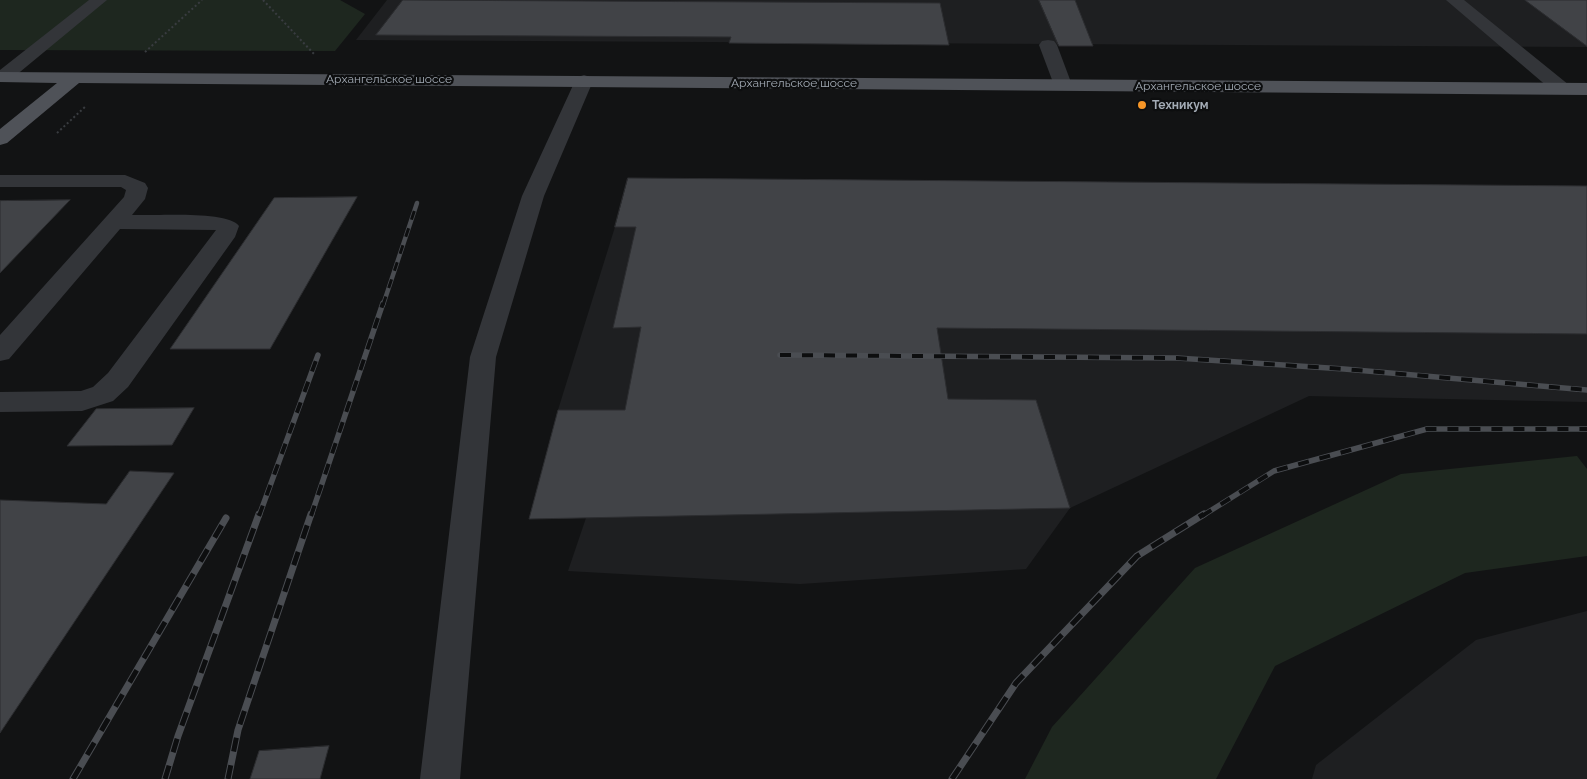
<!DOCTYPE html>
<meta charset="utf-8">
<style>
body{margin:0}
canvas{display:block;background:#121314}
</style>
<canvas width="1587" height="779"></canvas>
<script>
const g = document.querySelector('canvas').getContext('2d');
g.lineJoin = 'round';
function fillPath(path, color) { g.fillStyle = color; g.fill(path, 'evenodd'); }
function trace(path, color, width, dash) { g.strokeStyle = color; g.lineWidth = width; g.lineCap = dash ? 'butt' : 'round'; g.setLineDash(dash || []); g.stroke(path); }
function write(font, color, halo, rows, align = 'center') {
  g.font = font + ' Raleway,sans-serif'; g.lineWidth = 4.5; g.setLineDash([]); g.textBaseline = 'middle'; g.strokeStyle = halo; g.fillStyle = color; for (const [text, x, y, turn = 0] of rows) {
    g.save(); g.translate(x, y); g.rotate((+turn || 0) * Math.PI / 180); g.textAlign = isNaN(turn) ? turn : align; if (halo) g.strokeText(text, 0, 0); g.fillText(text, 0, 0); g.restore();
  }
}
fillPath(new Path2D(`
 M387,0H1587V47L356,40Z
 M628,178L1587,186V402L1309,396L1070,508L1026,569L800,584L568,571L586,518L529,519L558,410L615,227Z
 M1587,611V779H1312L1316,765L1476,640Z`), '#1e1f21');
fillPath(new Path2D(`
 M0,0H340L365,14L335,51L0,50Z
 M1577,456L1587,469V556L1465,573L1275,666L1216,779H1025L1052,727L1195,568L1401,474Z`), '#1e271f');
const building = new Path2D(`
 M403,0L940,3L949,45L729,43L731,37L376,35Z
 M1039,0H1075L1093,46H1059Z
 M1525,0H1587V46Z
 M628,178L1587,186V334L937,328L948,399L1036,400L1070,508L529,519L558,410H625L641,327L613,328L636,227H615Z
 M357,197L270,349H170L274,198Z
 M70,200L0,273V201Z
 M194,408L172,445L67,446L96,409Z
 M130,471L174,473L0,733V500L106,504Z
 M329,746L320,779H250L259,751Z`);
fillPath(building, '#414347');
trace(building, '#2c2d30', 1);
trace(new Path2D(`
 M263,0L315,55
 M145,52L202,0
 M57,133L86,106`), '#393c40', 2, [2, 2.5]);
fillPath(new Path2D(`
 M89,0H107L9,81L0,82V70Z
 M1446,0H1464L1569,85L1571,89L1569,93H1555Z
 M1048,40L1054,41L1057,45L1072,85L1070,89H1056L1054,85L1039,45L1042,41Z
 M584,75L590,77L593,81L544,196L496,357L460,779H420L470,357L522,196L575,81L578,77Z
 M0,175H125L145,183L148,188L145,199L132,215C153,216 228,210 239,226L235,237L128,387L113,401L82,411L0,412V392L81,391L93,387L108,373L216,230L120,229L9,359L0,361V335L124,197L126,190L121,187H0Z`), '#333539');
fillPath(new Path2D(`
 M0,72L1587,83V95L79,83L7,143L0,145V129L57,83L0,82Z`), '#4f5258');
const railFar2 = new Path2D(`
 M383,305L417,203`);
const railFar1 = new Path2D(`
 M780,355L1177,358L1344,369L1587,390
 M259,516L318,355
 M311,516L383,303
 M1202,516L1274,471L1427,429H1587`);
const rail = new Path2D(`
 M73,779L226,518
 M165,779L178,736L259,514
 M228,779L238,730L311,514
 M952,779L1016,683L1137,556L1204,514`);
trace(railFar2, '#4a4d52', 4.5);
trace(railFar1, '#4a4d52', 5.5);
trace(rail, '#4a4d52', 7);
trace(railFar2, '#0d0e0f', 3, [9]);
trace(railFar1, '#0d0e0f', 4, [11]);
trace(rail, '#0d0e0f', 5, [14]);
for (const [x, y, r, color] of [
 [1142,105,5,"#f79627"]
]) { const dot = new Path2D(); dot.arc(x, y, r, 0, 2 * Math.PI); g.fillStyle = color; g.fill(dot); trace(dot, '#0d0e0f', 2); }
write('12px', '#a3abb5', '#0d0e0f', [
 ["Архангельское шоссе",389,79],
 ["Архангельское шоссе",794,83],
 ["Архангельское шоссе",1198,86]
]);
write('bold 12px', '#a3abb5', '#0d0e0f', [
 ["Техникум",1152,105]
], 'left');
</script>
